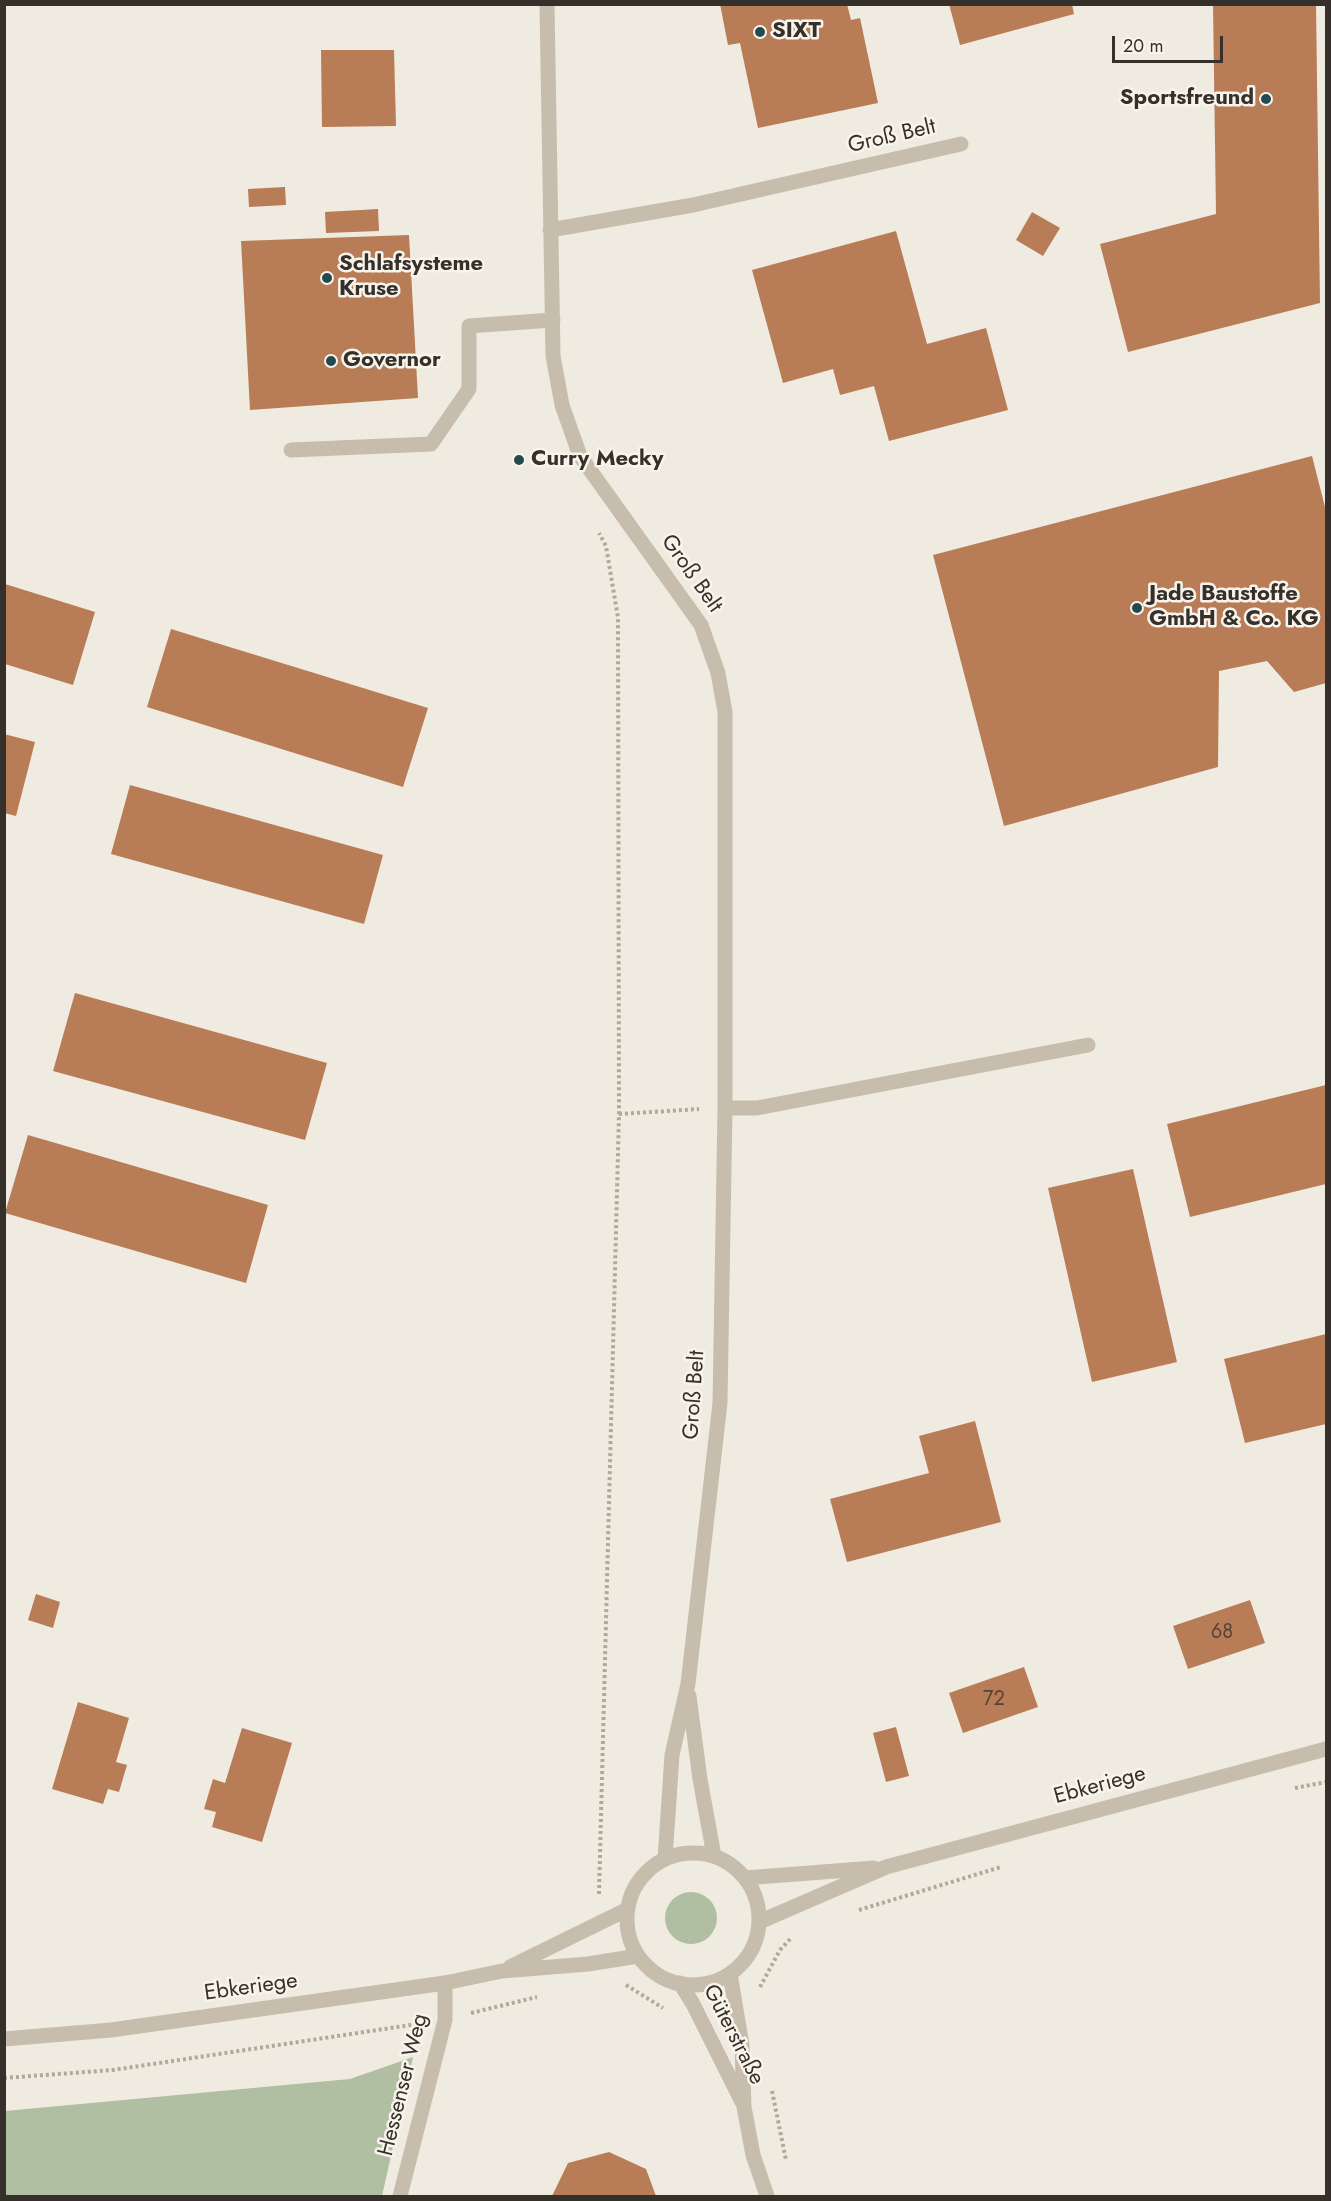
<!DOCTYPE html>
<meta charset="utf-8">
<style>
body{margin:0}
#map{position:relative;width:1331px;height:2201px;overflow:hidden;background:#f0ebe0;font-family:Jost,sans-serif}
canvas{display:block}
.frame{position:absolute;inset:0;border:6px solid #36302b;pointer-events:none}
.scale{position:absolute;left:1112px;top:36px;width:111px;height:27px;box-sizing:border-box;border:3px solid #36302b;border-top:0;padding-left:8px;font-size:18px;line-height:21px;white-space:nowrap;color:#36302b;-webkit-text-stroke:4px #f8f4ec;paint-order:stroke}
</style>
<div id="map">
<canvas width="1331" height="2201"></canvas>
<div class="frame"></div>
<div class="scale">20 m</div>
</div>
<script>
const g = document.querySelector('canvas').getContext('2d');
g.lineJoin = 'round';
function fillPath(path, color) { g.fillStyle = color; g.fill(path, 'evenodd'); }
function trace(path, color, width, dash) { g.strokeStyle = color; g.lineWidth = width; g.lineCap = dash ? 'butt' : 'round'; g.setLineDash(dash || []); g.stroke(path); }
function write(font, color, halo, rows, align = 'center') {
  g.font = font + ' Jost,sans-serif'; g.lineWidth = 5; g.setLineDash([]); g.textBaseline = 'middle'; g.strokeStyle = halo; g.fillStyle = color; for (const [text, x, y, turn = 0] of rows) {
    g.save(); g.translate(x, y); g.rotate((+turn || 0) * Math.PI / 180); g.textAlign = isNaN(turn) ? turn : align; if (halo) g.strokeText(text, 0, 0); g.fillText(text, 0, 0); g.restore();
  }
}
fillPath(new Path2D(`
 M665 1918a26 26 0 1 1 52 0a26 26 0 1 1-52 0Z
 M413,2057L382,2196H5V2111L350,2079Z`), '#b0bea1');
fillPath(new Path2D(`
 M720,4H847L851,20L860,18L878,103L758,128L740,43L728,45Z
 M949,4H1072L1074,14L960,45Z
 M1213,4H1316L1320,303L1128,352L1100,244L1216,214Z
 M321,50H394L396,126L322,127Z
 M285,187L286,205L249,207L248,189Z
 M378,209L379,231L326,233L325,212Z
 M1032,212L1060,228L1043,256L1016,240Z
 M896,231L927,344L986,328L1008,410L889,441L874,386L840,395L833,369L783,383L752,270Z
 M409,235L418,398L250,410L241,241Z
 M1312,456L1326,511V683L1294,692L1267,661L1219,671L1218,767L1004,826L933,555Z
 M5,584L95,612L73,685L5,664Z
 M171,629L428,708L403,787L147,707Z
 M4,734L35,742L16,816L4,813Z
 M130,785L383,855L364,924L111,854Z
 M75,993L327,1063L305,1140L53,1071Z
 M1326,1085V1184L1190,1217L1167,1124Z
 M28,1135L268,1205L246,1283L5,1213Z
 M1133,1169L1177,1362L1092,1382L1048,1188Z
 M1326,1334V1424L1245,1443L1224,1359Z
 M975,1421L1001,1522L847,1562L830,1499L929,1473L919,1436Z
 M36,1594L60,1602L53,1628L28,1620Z
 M1250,1600L1265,1643L1188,1669L1173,1626Z
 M1024,1667L1038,1707L963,1733L949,1693Z
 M78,1702L129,1718L116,1762L127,1765L119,1792L108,1789L103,1804L52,1789Z
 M896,1727L909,1776L886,1782L873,1733Z
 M242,1728L292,1743L262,1842L212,1827L216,1812L204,1809L213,1779L225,1783Z
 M609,2152L646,2169L656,2196H552L568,2163Z`), '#b87c56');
trace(new Path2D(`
 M619,1114L699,1109
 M1295,1788L1326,1782
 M599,1894L619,1114L618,618L606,546L599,533
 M859,1910L1001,1867
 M626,1985L663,2008
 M760,1987L780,1950L791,1938
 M471,2013L537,1997
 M4,2078L113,2070L417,2024
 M772,2091L786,2160`), '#b3a797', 4, [3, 3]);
trace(new Path2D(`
 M291,450L431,444L469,389V326L553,320`), '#c7bdad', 15);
trace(new Path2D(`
 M547,4L553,356L562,405L580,456L701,625L718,673L725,712V1108L720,1403L688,1684L672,1755L665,1859
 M550,230L693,205L961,144
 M725,1108H757L1088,1045
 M689,1696L700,1779L714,1856
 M730,1974L742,2045L744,2107L753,2155L767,2196
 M680,1983L693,2004L742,2102
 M400,2196L445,2020V1983`), '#c7bdad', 15);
trace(new Path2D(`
 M627 1919a66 66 0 1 1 132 0a66 66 0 1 1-132 0Z
 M745,1878L874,1868
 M759,1922L886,1867L1326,1749
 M510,1967L628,1909
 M4,2039L111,2030L445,1983L502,1971L588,1964L638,1956`), '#c7bdad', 15);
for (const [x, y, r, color] of [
 [760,32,6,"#254953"],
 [1266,99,6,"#254953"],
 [327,278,6,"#254953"],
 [331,361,6,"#254953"],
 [519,460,6,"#254953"],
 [1137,608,6,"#254953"]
]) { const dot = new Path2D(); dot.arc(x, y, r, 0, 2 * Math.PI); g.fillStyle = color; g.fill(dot); trace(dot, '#f8f4ec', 2); }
write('20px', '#564336', null, [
 ["68",1222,1633],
 ["72",994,1700]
]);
write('bold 22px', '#36302b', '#f8f4ec', [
 ["SIXT",772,32],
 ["Sportsfreund",1254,99,"right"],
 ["Schlafsysteme",339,265],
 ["Kruse",339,290],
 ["Governor",343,361],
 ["Curry Mecky",531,460],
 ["Jade Baustoffe",1149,595],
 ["GmbH & Co. KG",1149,620]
], 'left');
write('22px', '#36302b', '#f8f4ec', [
 ["Groß Belt",892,137,-13],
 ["Groß Belt",691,574,55],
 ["Groß Belt",695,1395,-86],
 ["Ebkeriege",1100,1786,-15],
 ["Ebkeriege",251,1988,-8],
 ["Güterstraße",733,2035,63],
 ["Hessenser Weg",404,2085,-76]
]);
</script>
